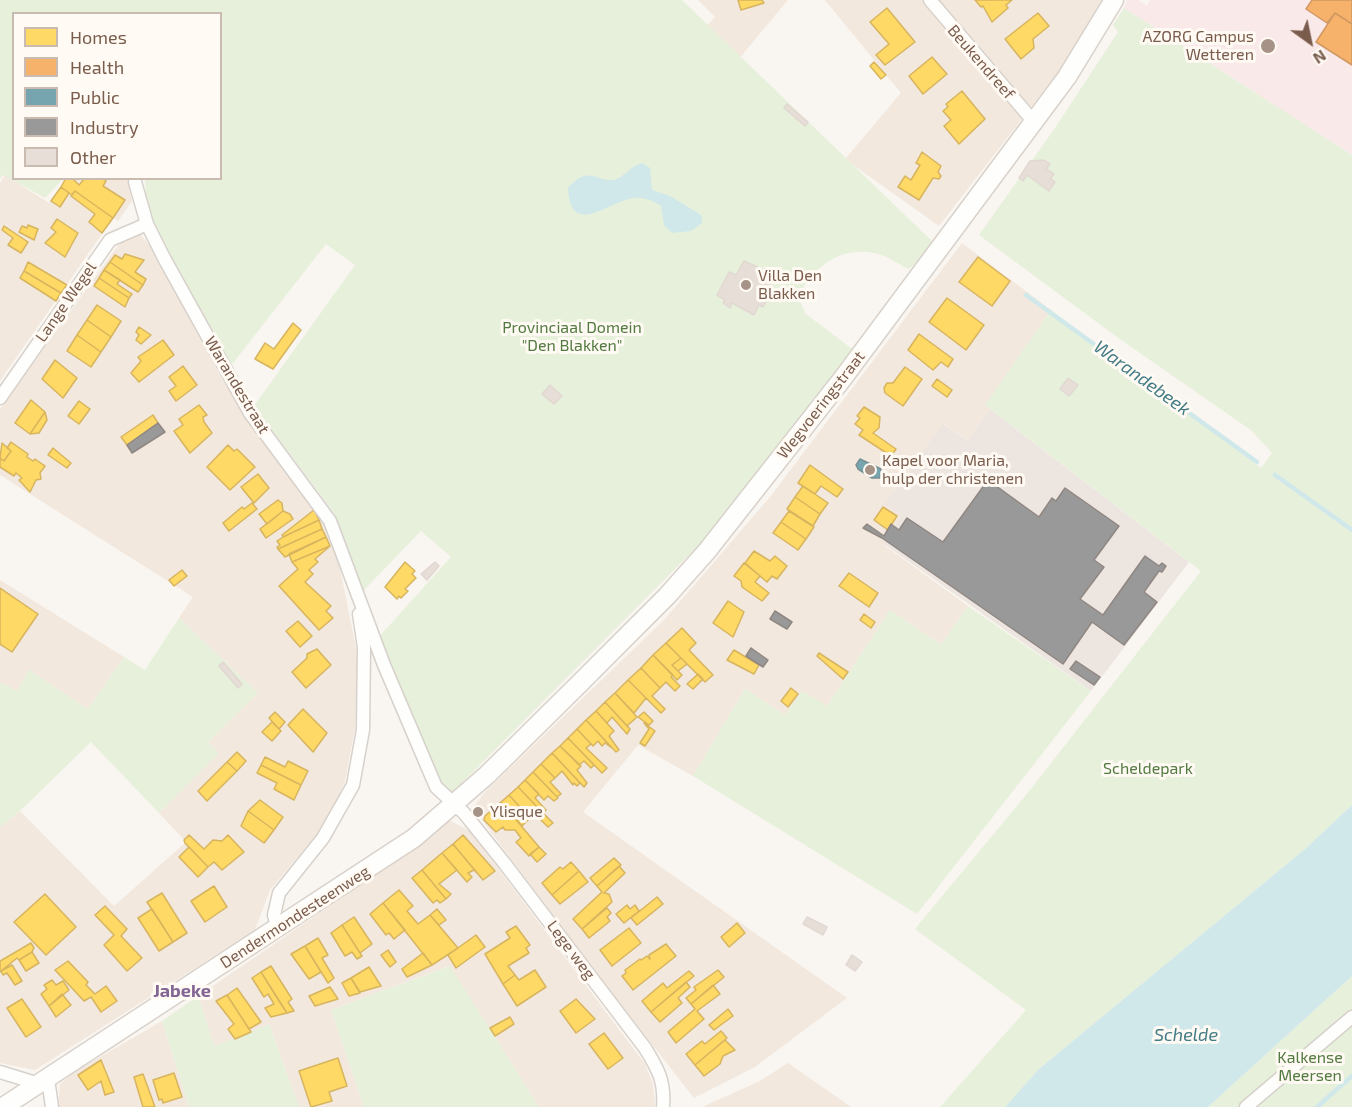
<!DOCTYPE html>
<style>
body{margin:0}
#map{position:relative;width:1352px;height:1107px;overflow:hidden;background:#f9f5f0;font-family:"Exo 2",sans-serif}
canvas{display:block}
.legend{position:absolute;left:12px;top:12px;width:210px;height:168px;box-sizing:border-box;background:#fffaf3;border:2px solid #cabbb1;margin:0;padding:8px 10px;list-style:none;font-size:18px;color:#7a5c4d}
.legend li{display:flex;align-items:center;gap:12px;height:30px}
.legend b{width:30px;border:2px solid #cabbb1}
.north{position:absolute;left:1280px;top:12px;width:60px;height:60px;-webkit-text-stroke:4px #fffaf3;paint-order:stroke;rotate:147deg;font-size:16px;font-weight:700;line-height:24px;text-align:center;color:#7a5c4d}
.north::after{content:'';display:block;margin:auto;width:21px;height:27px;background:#7a5c4d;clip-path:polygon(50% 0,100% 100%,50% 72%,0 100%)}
</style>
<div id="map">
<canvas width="1352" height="1107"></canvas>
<ul class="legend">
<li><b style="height:16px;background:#ffd966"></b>Homes</li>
<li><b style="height:16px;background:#f6b26b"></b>Health</li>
<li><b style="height:16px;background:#76a5af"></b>Public</li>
<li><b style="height:16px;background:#999"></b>Industry</li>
<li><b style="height:16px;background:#e6ded7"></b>Other</li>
</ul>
<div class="north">N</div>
</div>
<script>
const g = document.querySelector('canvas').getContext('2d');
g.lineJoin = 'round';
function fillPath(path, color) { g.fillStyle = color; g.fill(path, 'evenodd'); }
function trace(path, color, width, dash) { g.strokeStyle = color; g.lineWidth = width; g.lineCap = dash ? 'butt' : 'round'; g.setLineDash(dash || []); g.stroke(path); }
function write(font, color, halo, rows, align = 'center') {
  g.font = font + ' "Exo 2",sans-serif'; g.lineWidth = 6; g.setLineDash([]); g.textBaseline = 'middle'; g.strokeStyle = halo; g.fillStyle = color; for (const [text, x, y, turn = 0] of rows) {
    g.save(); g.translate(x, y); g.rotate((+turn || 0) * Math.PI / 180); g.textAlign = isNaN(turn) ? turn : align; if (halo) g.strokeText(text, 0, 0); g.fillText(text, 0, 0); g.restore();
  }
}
fillPath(new Path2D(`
 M698,0H787V1L733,66L697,36L715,17Z
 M825,0H1102L1079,45L939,226L845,159L901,93Z
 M5,175L49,203L66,179H127L132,201L118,221L113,218L0,381V183Z
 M140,234L153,249L219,374L246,417L324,516L334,539L356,648L359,689L355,728L345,781L334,807L317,834L270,890L255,930L35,1070L0,1063V827L20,811L114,906L186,842L159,813L218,753L208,742L258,693L179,618L193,597L0,475V409L122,240Z
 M962,243L1051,310L986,405L990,409L968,441L944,424L886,504L903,514L884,545L968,606L941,645L890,610L827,706L785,715L745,689L693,776L638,745L583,812L847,998L755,1067L694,1098L596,973L482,820L475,805L485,792L664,620L770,497Z
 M0,580L124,657L88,709L29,670L17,691L0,682Z
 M449,820L470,831L645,1064L653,1084L655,1107H539L449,966L331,1010L364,1107H299L269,1024L214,1046L198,996L381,871Z
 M162,1021L189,1107H58L60,1084L76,1071Z
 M788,1063L851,1107H702L760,1081Z`), '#f2e8de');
fillPath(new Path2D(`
 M990,409L1189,562L1091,691L884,544L902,515L885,504L943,424L968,441Z`), '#ede5e0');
fillPath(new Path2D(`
 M1127,0H1138L1147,6L1150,0H1352V155L1124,8Z`), '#fae9e9');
fillPath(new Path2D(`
 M0,0H682L936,245L909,269C898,264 886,255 874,253C840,246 811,268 798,297L806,314L855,351L699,545L450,795L431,772L377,639L451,557L421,531L362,592L334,513L254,406L355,265L326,244L230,367L182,275L147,215L145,179L220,178V14H14V178L63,179L45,198L9,178L3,175L0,179Z
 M1124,8L1352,155V805L1305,849L1039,1069L1005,1107H940L1026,1010L915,929L1030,790L1201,571L985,405L1051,310L1261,468L1272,453L1252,431L1117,337L979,235L1055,128L1118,32L1113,25Z
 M968,606L1091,691L917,914L693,776L745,689L785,715L802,691L827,706L890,610L941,645Z
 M179,618L258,693L208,742L219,753L159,813L91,742L20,811L0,827V682L17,691L29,670L88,709L124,657L145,670Z
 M450,966L539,1107H364L331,1010Z
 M1352,976V1107H1208Z
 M198,996L214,1046L269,1024L299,1107H189L162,1021Z`), '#e7f0db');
fillPath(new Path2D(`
 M642,163L650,168L652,190L670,196L698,213L702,217V223L691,231L672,233L664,225L661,206C653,201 645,197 635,198C609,200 571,240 568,188C590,162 600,186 617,179C627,174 631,166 642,163Z
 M1352,805V976L1208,1107H1005L1039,1069L1305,849Z`), '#d0e8ea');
const homes = new Path2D(`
 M738,0H762L764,3L741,10Z
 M975,0H1012L1006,5L1008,8L992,22L983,6L981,7Z
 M887,8L915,42L885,65L876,55L889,44L870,22Z
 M1038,13L1049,26L1033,39L1034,48L1021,59L1005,39Z
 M932,57L947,74L923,94L909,76Z
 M874,62L886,75L881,79L870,66Z
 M962,91L985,119L959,144L944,126L951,120L943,111L948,107L946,104Z
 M922,152L941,166L938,172L941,176L939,179L933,178L919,200L898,187L905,176L911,180L920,165L916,163Z
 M66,178H72L79,185L85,178H102L106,181L103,186L125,200L113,218L75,191L72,195L61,187Z
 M61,187L69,193L60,207L51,201Z
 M75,191L113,218L102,233L89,222L95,214L71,196Z
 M57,219L78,233L65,257L45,243L56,232L51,228Z
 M28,225L38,229L34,240L19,232L22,226L27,228Z
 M4,226L28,242L21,253L8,245L13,238L2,230Z
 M125,254L144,260L135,272L146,279L143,285L110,262L115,255L122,259Z
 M978,257L1010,281L992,306L959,282Z
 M28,262L67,285L61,293L24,271Z
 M110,262L143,285L138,292L104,270Z
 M104,270L120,280L117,284L132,294L129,298L99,278Z
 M24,271L61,293L56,301L20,278Z
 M99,278L129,298L125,307L94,286Z
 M947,298L984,325L966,350L929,322Z
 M97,305L121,321L111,337L87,320Z
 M87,320L111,337L101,352L77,335Z
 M293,323L301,330L273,369L255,359L265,343L274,349Z
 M139,327L151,335L141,344L136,340L139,335L136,332Z
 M919,334L953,359L948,367L941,362L933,370L908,350Z
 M77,335L101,352L91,367L67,351Z
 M163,340L174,355L139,382L131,373L141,361L138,357Z
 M55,360L77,378L63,398L42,379Z
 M183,366L197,385L176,401L169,391L176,386L169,377Z
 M905,367L922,379L903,406L885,393L884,388L887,383H893Z
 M937,379L952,390L947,397L932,386Z
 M31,400L45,412L30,434L15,423Z
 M79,401L90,409L79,424L68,416Z
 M199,405L207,415L203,417L204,422L212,433L190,453L174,431L183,425L179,419Z
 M864,407L880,417L879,428L873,433L896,449L891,456L859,435L863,430L855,424L860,418L857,416Z
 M45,412L47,420L39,433L30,434Z
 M153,415L158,423L127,445L121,437Z
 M11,442L28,454L27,457L33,461L35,459L45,466L40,473L41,479L36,480L30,492L19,480L22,478L16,473L14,476L0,467V458L4,461L11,451L7,448Z
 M2,443L11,451L4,461L0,458Z
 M228,445L234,451L237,449L255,467L230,490L207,467Z
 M53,448L71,463L67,468L48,455Z
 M810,465L843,489L837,497L821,486L815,494L798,483Z
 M258,474L269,488L254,503L241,487Z
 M803,486L828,503L820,514L795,497Z
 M795,497L820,514L813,526L787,509Z
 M278,500L282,503L283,511L267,524L259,514Z
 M252,503L257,509L229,531L223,523L242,507L244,509Z
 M883,507L897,516L888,530L874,520Z
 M314,510L319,520L283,537L282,535Z
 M283,511L290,514L293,519L266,538L260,529Z
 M789,511L814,527L806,539L781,522Z
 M319,520L322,529L278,549L277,547L280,545L277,541L283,537Z
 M781,522L806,539L798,550L773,533Z
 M322,529L326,537L289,555L285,557L278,549Z
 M326,537L330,546L292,562L289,554Z
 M330,546L315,559L318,562L309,570L313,574L305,582L331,606L326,611L333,618L319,630L279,586L298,569L292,562Z
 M754,551L770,561L775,556L787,566L777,579L772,576L767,582L745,563Z
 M405,562L415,571L412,574L416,578L405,589L408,591L401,598L399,596L397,599L385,587Z
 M744,563L760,576L755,582L769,593L762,601L742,587L741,581L734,576Z
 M182,570L187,576L174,586L169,580Z
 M849,573L878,593L869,607L839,586Z
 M0,588L38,614L12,652L0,644Z
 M728,601L744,612L733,637L713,623Z
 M864,614L875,622L871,628L860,620Z
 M298,621L312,636L300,647L286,631Z
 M682,628L696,643L689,650L713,675L705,682L666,643Z
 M666,643L681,658L672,665L682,675L677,680L653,655Z
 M317,649L331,665L306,688L292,672L307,658V654Z
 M734,650L759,665L754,674L727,660Z
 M819,653L848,672L843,679L817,656Z
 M653,655L673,675L671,677L680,686L675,691L666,682L660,688L641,668Z
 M681,658L687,664L678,671L672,665Z
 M641,668L660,688L652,696L665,709L661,713L628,680Z
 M698,674L703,679L693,689L687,684Z
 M628,680L646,698L634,713L615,693Z
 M791,688L798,694L788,707L781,701Z
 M615,693L637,717L627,726L605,702Z
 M605,702L630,729L627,734L612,717L607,723L596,711Z
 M303,709L327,733L313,752L288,725Z
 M596,711L614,731L609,736L619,750L616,752L586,720Z
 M275,712L285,722L279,729L269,718Z
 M644,712L653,721L649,725L638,717Z
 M586,720L612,748L605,743L602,746L598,741L593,746L577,729Z
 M272,722L281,731L272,741L262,732Z
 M644,723L655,731L645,746L640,743L649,729Z
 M577,729L591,744L586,748L607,768L602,773L568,738Z
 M568,738L594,765L591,768L584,761L579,765L560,746Z
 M560,746L581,766L577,770L587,783L584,787L552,753Z
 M237,752L246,761L237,771L227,762Z
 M552,753L580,783L577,786L574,783L573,785L562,771L555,778L541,764Z
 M265,757L285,767L288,761L308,771L301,785L261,765Z
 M227,762L237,771L207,801L198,791Z
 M541,764L555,778L550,782L561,794L557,797L533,772Z
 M261,765L301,785L294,800L274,789L277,783L257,773Z
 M533,772L558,798L554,801L548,796L544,800L525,780Z
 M525,780L539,794L535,798L546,810L543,813L518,787Z
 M518,787L543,813L553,823L548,827L535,814L530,818L509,795Z
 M509,795L530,818L522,826L501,802Z
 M260,800L283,817L274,830L248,811Z
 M501,802L539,847L529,856L516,842L521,838L515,830H505L503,827L496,832L484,820L485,816Z
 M248,811L274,830L264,843L241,826Z
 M189,835L204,849L213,840L222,841L228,835L244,852L222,870L214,862L208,867L185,843L184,840Z
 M463,835L495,871L483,880L453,844Z
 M453,844L477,873L474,870L468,873L472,877L467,882L442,853Z
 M189,847L208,867L198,877L179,857Z
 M539,847L546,854L537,862L530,854Z
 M442,853L457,870L439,884L451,894L446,899L422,870Z
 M614,858L621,865L597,886L590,878Z
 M571,862L579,871L552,895L542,883L560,867L563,869Z
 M619,866L625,873L604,893L609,894L612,902L582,929L573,919L602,892L597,886Z
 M422,870L446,899L440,903L437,900L433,903L412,878Z
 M579,871L588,882L560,904L552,895Z
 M214,886L227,907L205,922L191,901Z
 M399,890L413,906L407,911L418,924L430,915L458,948L432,965L383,903Z
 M162,893L187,933L173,942L147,902Z
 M45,894L76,927L46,955L14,922Z
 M657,897L663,904L637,925L631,918Z
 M383,903L405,930L394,939L389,933L386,935L370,914Z
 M627,905L630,909L635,905L639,911L624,923L616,914Z
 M105,906L127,929L121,936L142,958L127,971L104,945L114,935L95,915Z
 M607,908L611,913L607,917L610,921L589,938L582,929Z
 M152,909L173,942L159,951L138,918Z
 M437,909L446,920L439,925L430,915Z
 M354,917L372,944L360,953L342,925Z
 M737,923L745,933L729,947L721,937Z
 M342,925L362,956L357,959L352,952L345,956L331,933Z
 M516,926L530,945L526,948L529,953L508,966L515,975L503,984L485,954L510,938L506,932Z
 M629,928L641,943L612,966L600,950Z
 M476,935L485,947L456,968L448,955Z
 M318,938L328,955L322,958L334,978L328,983L305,946Z
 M31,943L34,948L32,952L19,960L17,958L0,972V961Z
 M666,944L676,956L633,990L622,976L626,973L625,970L640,959L641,960L647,956L650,959L649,955Z
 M305,946L321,972L309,979L291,954Z
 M388,950L396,962L390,967L381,955Z
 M32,952L39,963L26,971L19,960Z
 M423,953L432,965L407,977L402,969Z
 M68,961L88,982L86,985L95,994L106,986L117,1001L101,1012L91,997L84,1001L55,970Z
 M12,965L22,981L15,985L7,973L3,975L1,971Z
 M271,966L292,999L288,1002L294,1011L287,1013L261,972Z
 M369,967L381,986L360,992L351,978Z
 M535,970L546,987L517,1006L503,984L515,975L519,980Z
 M718,970L724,977L691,1004L686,998L696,990L694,987Z
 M689,971L694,976L651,1012L642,1001L663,983L667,988Z
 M261,972L279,1001L287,1013L271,1017L265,1008L274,1004L268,994L264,997L252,978Z
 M351,978L360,993L349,996L342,983Z
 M52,980L56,985L63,981L69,990L49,1006L41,994L47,989L44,985Z
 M686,982L690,987L678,998L682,1003L660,1022L651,1012Z
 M713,985L720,994L697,1011L704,1019L676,1043L668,1032L695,1009L691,1004Z
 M330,987L338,999L315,1006L309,996Z
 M237,988L261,1022L249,1029L227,995Z
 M62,994L71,1005L56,1017L49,1006Z
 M227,995L251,1032L235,1039L228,1029L234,1024L216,1001Z
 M22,999L41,1027L26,1037L7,1008Z
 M576,999L595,1019L576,1033L560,1011Z
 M728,1009L733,1016L714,1030L709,1025Z
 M510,1017L514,1024L495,1036L490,1028Z
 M721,1031L727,1038L695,1065L686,1054L702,1041L705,1044Z
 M604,1033L623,1058L608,1069L589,1044Z
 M725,1040L735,1050L723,1056L720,1064L704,1076L695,1065Z
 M338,1058L347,1086L329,1092L332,1101L311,1107L299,1071Z
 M101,1060L114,1092L105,1095L101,1081L88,1090L78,1075Z
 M174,1073L182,1097L163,1103L162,1099L159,1100L153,1080Z
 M143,1074L155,1107H143L134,1077Z`);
fillPath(homes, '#ffd966');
trace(homes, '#d7b45e', 1.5);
const health = new Path2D(`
 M1312,0H1352V24L1335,13L1327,23L1306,9Z
 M1335,13L1352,24V65L1316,42Z`);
fillPath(health, '#f6b26b');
trace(health, '#d19862', 1.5);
const public = new Path2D(`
 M860,459L881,469L880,478H872L858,469L856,465Z`);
fillPath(public, '#76a5af');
trace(public, '#778f92', 1.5);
const industry = new Path2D(`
 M158,423L165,432L132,453L127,445Z
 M988,480L1039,517L1052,498L1056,501L1065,488L1119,526L1094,560L1104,567L1080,599L1103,615L1145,556L1159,566L1162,563L1166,566L1162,572L1159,571L1144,592L1157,602L1124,645L1092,622L1063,664L882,538L863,528L867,524L884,536L891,524L899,530L907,518L943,542Z
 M775,611L792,622L787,629L770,619Z
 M751,648L768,660L763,667L746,656Z
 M1076,661L1100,677L1094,685L1070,669Z`);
fillPath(industry, '#999');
trace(industry, '#908782', 1.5);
trace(new Path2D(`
 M1026,295L1257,462
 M1275,475L1352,530
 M1317,1107L1352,1076`), '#d0e8ea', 4.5);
const building = new Path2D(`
 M787,104L808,122L805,126L784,108Z
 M1044,160L1050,164L1046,169L1054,174L1050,179L1055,182L1049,191L1027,175L1023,181L1019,178L1030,161Z
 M744,261L762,269L760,271L764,276L772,280L767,291L771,293L763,307L759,305L754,315L732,303L730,308L723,303L725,300L717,295L729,272L736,275Z
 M1068,378L1078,385L1069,396L1060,389Z
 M550,385L562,396L554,404L542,394Z
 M435,562L439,566L427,580L421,574Z
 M223,662L242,684L238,688L219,666Z
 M807,917L827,927L823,935L803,924Z
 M852,955L862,962L855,971L846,965Z`);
fillPath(building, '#e6ded7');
trace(building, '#e2d8d2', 1.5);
const street = new Path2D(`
 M930,0L1034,122
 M135,182L147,224L164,258L250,413L330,521L384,665L436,787L464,813L505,864L645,1048C658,1069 665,1081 663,1107
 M0,398L110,240L147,224
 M278,929L274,915L279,893L323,838L353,785L363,730L364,647L359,614
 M0,1072L39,1084
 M48,1079L52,1107
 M1246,1107L1352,1017`);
const secondary = new Path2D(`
 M3,1107L414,838L487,775L578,685L667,596L707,551L843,378L1067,77L1114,0`);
trace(street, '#d7d1cb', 15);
trace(secondary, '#d9d2cb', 21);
trace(street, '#fefefd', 12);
trace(secondary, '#fefefd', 18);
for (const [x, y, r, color] of [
 [1268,46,8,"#a69286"],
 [746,285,6,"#a69286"],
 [870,470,6,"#a69286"],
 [478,812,6,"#a69286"]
]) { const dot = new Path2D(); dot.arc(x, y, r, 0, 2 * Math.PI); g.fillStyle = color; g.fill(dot); trace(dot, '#fffaf3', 2); }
write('16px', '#7a5c4d', '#fffaf3', [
 ["AZORG Campus",1254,37,"right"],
 ["Wetteren",1254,55,"right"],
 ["Villa Den",758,276],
 ["Blakken",758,294],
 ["Kapel voor Maria,",882,461],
 ["hulp der christenen",882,479],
 ["Ylisque",490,812]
], 'left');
write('16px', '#7a5c4d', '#fffaf3', [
 ["Beukendreef",981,62,49],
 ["Lange Wegel",66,302,-55],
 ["Warandestraat",237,385,59],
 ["Wegvoeringstraat",821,405,-52],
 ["Dendermondesteenweg",295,917,-33],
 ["Lege weg",571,950,53]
]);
write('16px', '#537a41', '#fffaf3', [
 ["Provinciaal Domein",572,328],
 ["\"Den Blakken\"",572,346],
 ["Scheldepark",1148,769],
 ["Kalkense",1310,1058],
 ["Meersen",1310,1076]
]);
write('italic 18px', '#437c86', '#fffaf3', [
 ["Warandebeek",1142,378,36],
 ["Schelde",1186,1035]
]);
write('bold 18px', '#846695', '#fffaf3', [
 ["Jabeke",182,991]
]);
</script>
